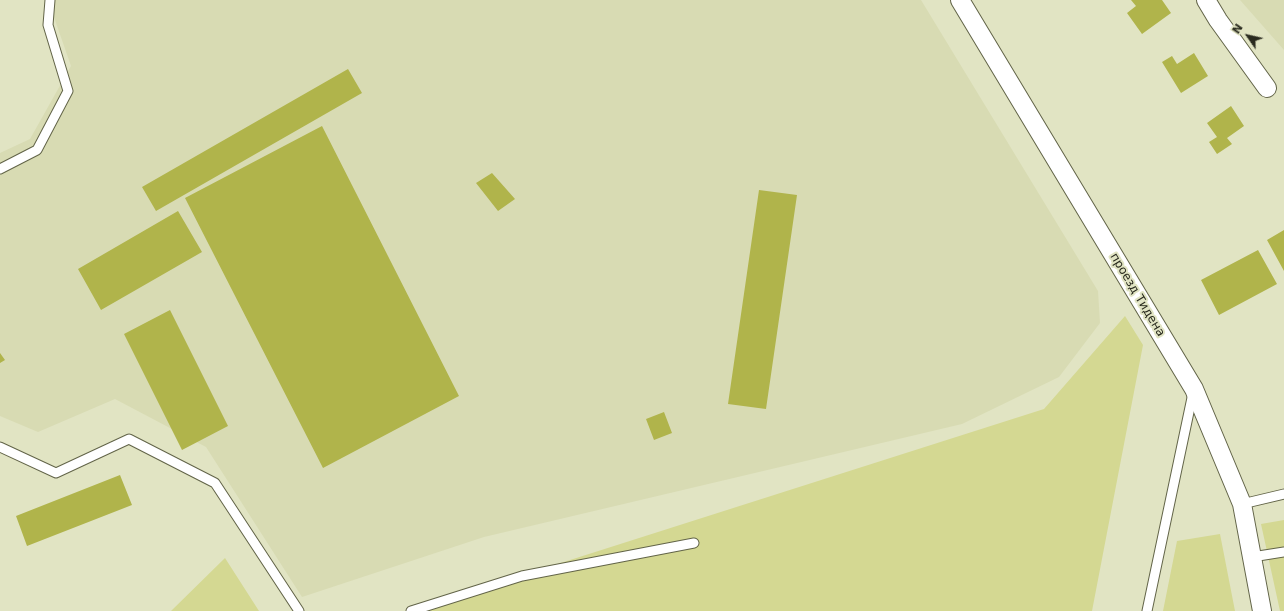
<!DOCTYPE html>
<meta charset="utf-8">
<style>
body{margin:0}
#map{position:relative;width:1284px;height:611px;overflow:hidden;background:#e1e4c3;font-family:"DejaVu Sans",sans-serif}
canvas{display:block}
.north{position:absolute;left:1228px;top:16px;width:40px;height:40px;-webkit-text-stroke:3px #e1e4c3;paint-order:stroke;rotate:304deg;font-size:11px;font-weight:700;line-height:16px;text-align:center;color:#292a1e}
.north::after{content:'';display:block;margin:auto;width:14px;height:18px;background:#292a1e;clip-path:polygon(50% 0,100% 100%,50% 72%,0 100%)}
</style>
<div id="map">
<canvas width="1284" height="611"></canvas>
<div class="north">N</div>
</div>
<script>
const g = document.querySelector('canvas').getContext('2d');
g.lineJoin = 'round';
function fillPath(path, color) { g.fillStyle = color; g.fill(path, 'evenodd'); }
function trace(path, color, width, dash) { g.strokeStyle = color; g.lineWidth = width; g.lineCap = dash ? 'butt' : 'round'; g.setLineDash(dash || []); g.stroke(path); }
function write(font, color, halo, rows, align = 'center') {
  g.font = font + ' "DejaVu Sans",sans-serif'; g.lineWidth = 4; g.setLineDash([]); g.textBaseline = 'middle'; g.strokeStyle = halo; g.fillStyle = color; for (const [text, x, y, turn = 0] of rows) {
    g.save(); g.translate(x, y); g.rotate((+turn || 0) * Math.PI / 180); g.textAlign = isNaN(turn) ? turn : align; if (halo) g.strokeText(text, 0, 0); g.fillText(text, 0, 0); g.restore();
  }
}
fillPath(new Path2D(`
 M48,0H921L1098,291L1100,323L1059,377L962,424L484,537L302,597L206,447L115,399L38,432L0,416V153L30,139L71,66Z
 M1240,0H1284V50Z`), '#d8dbb3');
fillPath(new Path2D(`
 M1125,316L1143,345L1092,611H410L1044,409Z
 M1284,520V611H1280L1261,524Z
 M1220,534L1235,611H1163L1177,541Z
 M225,558L259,611H171Z`), '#d4d892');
fillPath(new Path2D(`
 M1131,0H1162L1171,13L1142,34L1127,13L1136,6Z
 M1194,53L1208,76L1181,93L1162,62L1172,56L1177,64Z
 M348,69L362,93L156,211L142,187Z
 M1231,106L1244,126L1227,138L1232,144L1217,154L1209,142L1217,137L1207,123Z
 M322,126L459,396L323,468L185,198Z
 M492,173L515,199L498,211L476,183Z
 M759,190L797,195L766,409L728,404Z
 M178,211L202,252L101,310L78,269Z
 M1284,230V271L1267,240Z
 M1258,250L1277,284L1219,315L1201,280Z
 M170,310L228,426L182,450L124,334Z
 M0,353L5,360L0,363Z
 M664,412L672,433L654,440L646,419Z
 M120,475L132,505L27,546L16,516Z`), '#b0b44b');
const service = new Path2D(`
 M0,169L37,150L68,91L48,25L50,0
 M0,447L56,473L129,439L215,483L299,611
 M1242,504L1284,494
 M1252,557L1284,552
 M411,611L522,576L694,543
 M1147,611L1193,393`);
const minor = new Path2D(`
 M960,0L1194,389L1242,504L1262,611
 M1206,0L1218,20L1267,88`);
trace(service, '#626448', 11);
trace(minor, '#626448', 20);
trace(service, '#fff', 9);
trace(minor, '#fff', 18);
write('12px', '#292a1e', '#e1e4c3', [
 ["проезд Тидена",1137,295,59]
]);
</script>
